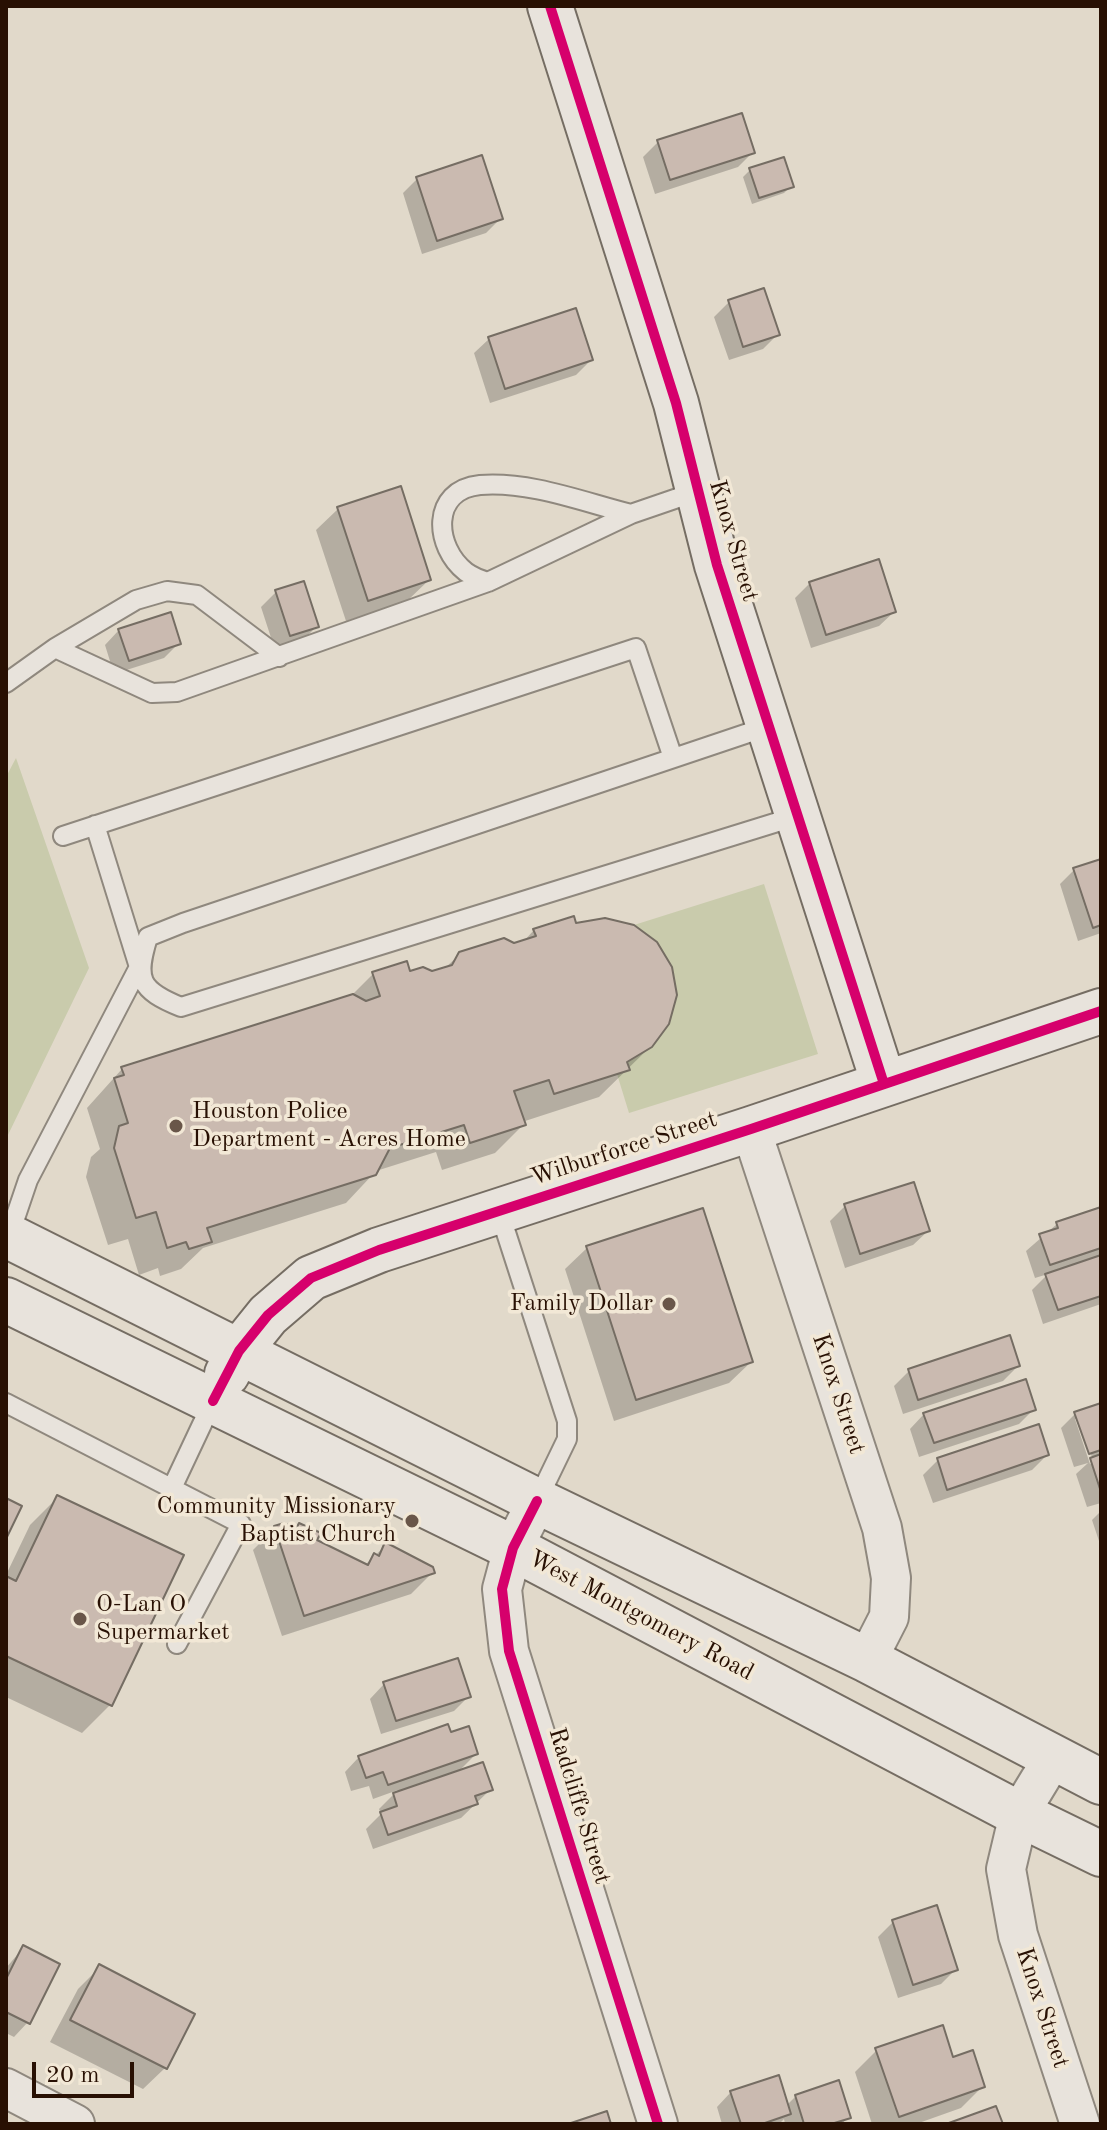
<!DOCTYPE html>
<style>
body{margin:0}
#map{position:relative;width:1107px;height:2130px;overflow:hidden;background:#e1d9ca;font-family:"Old Standard TT",serif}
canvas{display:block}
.frame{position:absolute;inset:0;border:8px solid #281003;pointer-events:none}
.scale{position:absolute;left:32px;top:2062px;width:102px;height:36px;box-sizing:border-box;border:4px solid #281003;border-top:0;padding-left:10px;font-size:24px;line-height:28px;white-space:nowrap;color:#281003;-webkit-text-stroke:6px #f2e8d6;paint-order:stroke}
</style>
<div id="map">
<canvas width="1107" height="2130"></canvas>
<div class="frame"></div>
<div class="scale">20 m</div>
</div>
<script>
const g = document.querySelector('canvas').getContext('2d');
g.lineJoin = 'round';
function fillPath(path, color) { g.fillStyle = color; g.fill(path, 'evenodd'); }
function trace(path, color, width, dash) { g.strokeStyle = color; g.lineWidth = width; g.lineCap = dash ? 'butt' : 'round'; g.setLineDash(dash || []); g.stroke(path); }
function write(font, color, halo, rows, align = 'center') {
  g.font = font + ' "Old Standard TT",serif'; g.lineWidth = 7; g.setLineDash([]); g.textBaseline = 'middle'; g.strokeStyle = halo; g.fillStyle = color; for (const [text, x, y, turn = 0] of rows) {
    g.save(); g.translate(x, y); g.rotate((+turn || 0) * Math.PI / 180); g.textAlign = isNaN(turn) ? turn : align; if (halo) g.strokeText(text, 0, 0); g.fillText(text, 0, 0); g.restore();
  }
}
fillPath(new Path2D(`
 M16,758L89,968L6,1139V777Z
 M764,884L818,1054L629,1113L617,1074L629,1070L627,1062C659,1043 667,1031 677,995L634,925Z`), '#c9cbac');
fillPath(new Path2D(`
 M658,142L753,152L738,167L655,194L643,157Z
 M750,170L791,186L784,193L752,204L743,177Z
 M417,179L501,218L486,233L422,254L403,193Z
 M729,302L777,335L763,349L729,360L714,317Z
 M489,339L591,360L576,375L490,403L474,353Z
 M338,509L429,580L407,601L346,621L316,530Z
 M810,583L894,612L879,626L811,648L795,598Z
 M276,592L317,626L302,641L275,650L261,607Z
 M119,630L179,643L164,658L114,674L105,645Z
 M1101,861V933L1078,941L1060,884L1074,870Z
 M534,930L651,1046L599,1097L522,1122L523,1125L495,1153L442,1170L436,1152L376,1171L346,1203L203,1248L181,1269L160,1276L158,1268L139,1275L128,1239L108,1245L86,1177L91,1157L100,1149L87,1108L122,1069L350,997L373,974L432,973L444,969L460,954L523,942Z
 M845,1206L928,1231L913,1245L845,1268L830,1221Z
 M1101,1209V1304L1043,1324L1032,1290L1048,1274L1035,1278L1026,1251L1057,1224Z
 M587,1248L751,1362L729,1383L614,1421L565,1269Z
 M1018,1366L1003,1381L903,1414L894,1386L909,1371Z
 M1101,1405V1503L1087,1507L1076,1474L1088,1463L1074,1467L1061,1428L1075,1414ZM1075,1419H1079L1094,1463L1090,1464Z
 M1034,1409L1019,1424L919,1457L910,1429L924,1414Z
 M1047,1455L1032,1470L933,1503L923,1475L938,1460Z
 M58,1497L110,1705L82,1733L6,1697V1575L30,1525Z
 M1101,1511V1547L1092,1520Z
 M299,1525L315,1541L365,1565L386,1545L433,1572L411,1594L282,1636L253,1550L275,1528L294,1530Z
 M384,1684L469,1696L454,1711L381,1734L370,1699Z
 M449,1735L476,1754L457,1773L491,1789L461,1818L373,1849L366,1829L381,1814L379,1809L398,1790L373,1799L369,1786L351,1791L345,1772L359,1757Z
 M935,1908L955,1970L941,1984L898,1998L878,1937L893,1922Z
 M23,1948L28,2022L14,2037L6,2033V1968Z
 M100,1967L165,2068L143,2089L50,2042L78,1989Z
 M877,2050L952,2059L983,2086L961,2108L916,2124H872L855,2072Z
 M731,2092L786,2106L796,2096L848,2117L842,2124H785L784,2119L779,2124H722L717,2107Z`), '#0003');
const building = new Path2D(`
 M742,113L755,153L670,180L657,140Z
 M482,155L503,219L437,241L416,177Z
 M784,157L794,187L759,198L749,168Z
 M764,288L780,335L743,347L728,300Z
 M576,308L593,360L505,389L488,337Z
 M401,486L431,580L368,601L337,507Z
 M879,559L896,612L826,635L809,582Z
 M304,581L319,627L290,636L275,590Z
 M171,612L181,644L129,661L118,629Z
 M1101,859V925L1093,928L1073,868Z
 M574,916L576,923L605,918L634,925L657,942L672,967L677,995L669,1024L652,1047L627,1062L630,1070L554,1094L549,1080L514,1091L526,1125L470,1143L464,1125L390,1148L376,1175L207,1228L212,1242L189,1249L186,1242L167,1248L156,1212L136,1218L114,1148L119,1126L128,1123L114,1078L124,1075L121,1067L353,994L366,1001L380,996L372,972L407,961L410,971L423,967L432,971L452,965L459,952L504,938L514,943L536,936L533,929Z
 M914,1182L930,1231L860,1254L844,1204Z
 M1101,1207V1248L1050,1265L1039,1234L1058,1228L1056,1222Z
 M703,1208L753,1362L636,1400L586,1246Z
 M1101,1255V1296L1058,1310L1045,1274Z
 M1010,1335L1020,1366L918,1400L908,1369Z
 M1026,1379L1036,1410L934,1443L923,1413Z
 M1101,1403V1450L1089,1454L1074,1412Z
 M1039,1424L1049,1455L947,1490L937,1458Z
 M1101,1454V1492L1090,1458Z
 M57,1495L184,1555L112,1706L6,1656V1576L16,1581Z
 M6,1498L22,1506L6,1539Z
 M284,1523L296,1529L299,1523L321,1533L317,1540L368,1565L374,1553L379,1556L385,1542L433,1567L435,1573L304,1616L274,1526Z
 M458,1658L471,1697L396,1721L383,1682Z
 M448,1724L451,1732L469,1726L478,1754L388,1785L383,1772L366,1778L358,1756Z
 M483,1762L493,1790L475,1796L478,1804L388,1835L380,1812L397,1806L393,1793Z
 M937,1905L958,1970L913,1985L892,1920Z
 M23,1945L60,1964L30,2024L6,2012V1979Z
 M99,1964L195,2014L167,2069L70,2020Z
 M943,2025L953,2057L973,2050L985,2087L899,2117L875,2048Z
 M779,2075L791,2114L762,2124H741L730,2091Z
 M839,2080L851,2118L831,2124H804L795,2095Z
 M996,2106L1003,2124H946Z
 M607,2111L611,2124H568Z`);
fillPath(building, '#cabab0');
trace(building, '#756d63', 2);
const lane = new Path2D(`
 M488,582C481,580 473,577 466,572C434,547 430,490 480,485C530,481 583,502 631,514
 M55,648L136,600L167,591L197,595L279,657
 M6,683L55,648L152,693L177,692L488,582L631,514L698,491
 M769,726L183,923L148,937C135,979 139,990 181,1007L797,816
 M63,836L636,648L673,758
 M499,1211L567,1421V1439L537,1501
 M9,1236L28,1180L139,967L95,825
 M6,1403L241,1524L177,1644
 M172,1488L213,1401`);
const street = new Path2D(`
 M751,1129L882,1528L891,1578L889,1617L867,1660
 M537,1501L513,1548L502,1589L509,1651L658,2124
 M1053,1758L1019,1814L1006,1869L1018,1935L1080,2124
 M6,2088L75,2124`);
const secondary = new Path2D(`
 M550,6L676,403L717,565L884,1084
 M6,1235L537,1501L867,1660L1101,1782
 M6,1300L513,1548L1019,1814L1101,1854
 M227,1374L239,1351L268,1315L311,1278L379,1250L751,1129L1101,1011`);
trace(lane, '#8f887e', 22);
trace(street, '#8f887e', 42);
trace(secondary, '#756d63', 48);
trace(lane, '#e8e3dc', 18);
trace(street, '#e8e3dc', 38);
trace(secondary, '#e8e3dc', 44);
trace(new Path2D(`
 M550,6L676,403L717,565L884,1084
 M213,1401L239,1351L268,1315L311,1278L379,1250L751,1129L1101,1011
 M537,1501L513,1548L502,1589L509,1651L658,2124`), '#d6006c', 10);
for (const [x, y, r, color] of [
 [176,1126,8,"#695649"],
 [669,1304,8,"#695649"],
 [412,1521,8,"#695649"],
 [80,1619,8,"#695649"]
]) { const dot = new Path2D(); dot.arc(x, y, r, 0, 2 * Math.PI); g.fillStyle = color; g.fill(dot); trace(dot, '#f2e8d6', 3); }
write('24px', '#281003', '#f2e8d6', [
 ["Knox Street",733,541,74],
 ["Wilburforce Street",624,1149,-18],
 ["Knox Street",838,1394,72],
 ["West Montgomery Road",641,1616,28],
 ["Radcliffe Street",579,1806,73],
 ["Knox Street",1042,2008,72]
]);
write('24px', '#281003', '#f2e8d6', [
 ["Houston Police",192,1112],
 ["Department - Acres Home",192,1140],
 ["Family Dollar",653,1304,"right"],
 ["Community Missionary",396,1507,"right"],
 ["Baptist Church",396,1535,"right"],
 ["O-Lan O",96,1605],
 ["Supermarket",96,1633]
], 'left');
</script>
